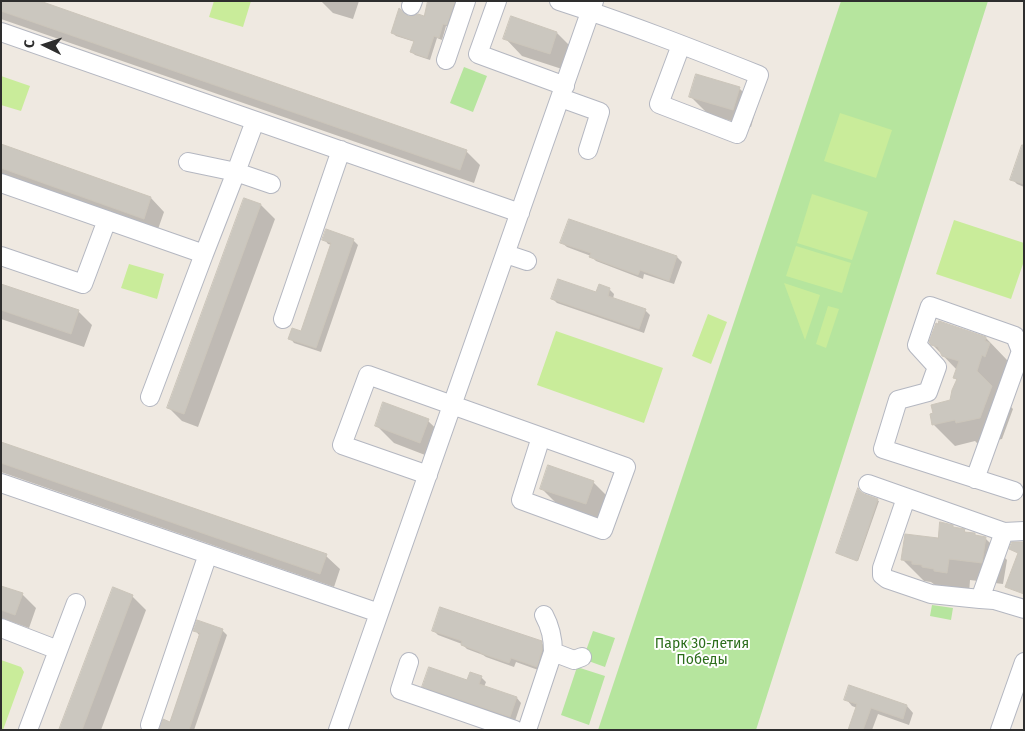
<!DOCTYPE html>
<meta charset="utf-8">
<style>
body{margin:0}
#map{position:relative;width:1025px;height:731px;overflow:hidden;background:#efe9e1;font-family:"Fira Sans",sans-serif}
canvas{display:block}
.frame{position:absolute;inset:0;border:2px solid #2e2e2e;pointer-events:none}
.north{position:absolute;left:20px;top:20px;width:50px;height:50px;-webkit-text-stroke:4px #fff;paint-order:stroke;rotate:274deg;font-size:14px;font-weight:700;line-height:20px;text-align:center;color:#2e2e2e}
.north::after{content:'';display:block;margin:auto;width:18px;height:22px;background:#2e2e2e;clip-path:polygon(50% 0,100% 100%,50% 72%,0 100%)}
</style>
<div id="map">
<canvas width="1025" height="731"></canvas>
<div class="frame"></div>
<div class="north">С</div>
</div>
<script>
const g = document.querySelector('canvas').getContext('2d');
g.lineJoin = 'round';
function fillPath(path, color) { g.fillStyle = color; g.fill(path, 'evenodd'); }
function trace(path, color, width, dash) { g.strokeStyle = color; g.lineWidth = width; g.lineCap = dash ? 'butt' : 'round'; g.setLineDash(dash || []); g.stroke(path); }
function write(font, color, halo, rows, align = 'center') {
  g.font = font + ' "Fira Sans",sans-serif'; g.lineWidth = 4; g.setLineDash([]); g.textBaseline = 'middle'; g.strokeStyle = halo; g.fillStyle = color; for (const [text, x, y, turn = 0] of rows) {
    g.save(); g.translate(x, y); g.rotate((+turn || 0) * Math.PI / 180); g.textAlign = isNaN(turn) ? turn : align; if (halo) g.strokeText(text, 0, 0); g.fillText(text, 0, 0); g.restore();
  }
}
fillPath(new Path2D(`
 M841,1H988L756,730H598Z
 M464,67L487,76L473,112L450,103Z
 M932,605L953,608L951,620L930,616Z
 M593,631L615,638L605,667L583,659Z
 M577,667L605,676L589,725L561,715Z`), '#b6e59e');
fillPath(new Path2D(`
 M214,1H251L243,27L209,17Z
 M1,76L30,86L21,111L1,105Z
 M840,113L892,130L876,178L824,161Z
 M812,194L868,212L852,260L797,243Z
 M954,220L1024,243V261L1011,299L936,274Z
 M796,246L851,263L842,293L786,276Z
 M129,264L164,274L157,299L121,288Z
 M784,283L820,295L805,340Z
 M828,306L839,309L826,348L816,344Z
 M708,314L727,322L711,364L692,356Z
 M556,331L663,368L644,423L537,385Z
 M1,660L21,667L24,672L3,730H1Z`), '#c9ec9a');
fillPath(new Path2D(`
 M1,1L466,151L480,165L474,183L1,19Z
 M321,1H359L353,19L333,13Z
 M430,1H455L458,3L449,27L446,26L442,40L437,38L430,60L415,55L412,52L415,42L396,36L393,33L407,17L424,18Z
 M557,33L574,50L568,71L522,56L505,38Z
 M739,88L757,106L751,127L708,114L690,96Z
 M1,145L151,198L164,212L157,232L1,176Z
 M1024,163V187L1017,184L1012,179Z
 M245,199L261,205L275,219L198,427L182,421L168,407Z
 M570,220L677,257L682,262L674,284L644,274L643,279L596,261L591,256L567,247L562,243Z
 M324,239L353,240L358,245L321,352L294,343L290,338L301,333L332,245L328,244Z
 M1,285L78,311L92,325L84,347L1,319Z
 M599,286L610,290L614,294L613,299L645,310L650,315L644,333L557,303L552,298L596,294Z
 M986,338L1007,360V361L1011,366L997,393L1013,409L1002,439L978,444L975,441L955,446L933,424L952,401L958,381L954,377L957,370L930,342Z
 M428,421L446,438L438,460L394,443L376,425Z
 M1,443L326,556L340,569L334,587L1,472Z
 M593,482L611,500L604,521L559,506L541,488Z
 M861,493L879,501L858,561L837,553Z
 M955,529L964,531L967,533L974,534L977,536L985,538L1007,560L1003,584L970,580L969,594L945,588L943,586L935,585L931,582L924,581L903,560L939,540Z
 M1,587L22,594L36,608L29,628L1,618Z
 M132,596L146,610L101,730H61Z
 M195,630H222L227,635L194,730H161L170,723L199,635Z
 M433,630L541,643L546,647L541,671L516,662L514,667L486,657L483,655L467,649L462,644L438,635Z
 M481,677L486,682L484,687L517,698L521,703L515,721L428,691L424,686L468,682Z
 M846,699L907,706L913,713L909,725L878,714L872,730H849L857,708L852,706Z`), '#0003');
const building = new Path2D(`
 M1,1H40L467,150L460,170L1,11Z
 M428,1H455L447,25L443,24L439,38L434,36L427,58L410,52L414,41L391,33L399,8L408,16H413L418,14L424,16Z
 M511,16L557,32L550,54L503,39Z
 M696,74L740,87L733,110L689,97Z
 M1,144L151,197L144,219L1,168Z
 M1022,145H1024V184L1010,180Z
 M244,198L261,204L184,414L167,408Z
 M569,219L677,256L669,281L640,270L638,275L589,257L591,253L560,243Z
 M326,229L354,239L316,348L288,339L292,328L301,331L331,243L322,240Z
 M558,279L596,292L599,284L610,288L608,296L646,309L639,329L551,299Z
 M1,284L79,310L71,334L1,310Z
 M939,321L986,337L985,341L990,343L985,357L982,355L977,371L992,386L980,418L956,423L955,420L932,425L930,414L933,413L931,405L950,400L952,390L957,379L953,378L959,361L942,356L938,347L931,345L929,342L936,323L938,324Z
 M383,402L429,419L420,443L375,426Z
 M1,442L327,554L320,574L1,463Z
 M548,465L594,481L586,504L540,489Z
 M858,488L860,491L864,494L878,499L857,561L836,553Z
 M940,522L953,525V527L965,529L964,532L975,533V535L986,537L982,563L949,559L947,573L934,571V569L922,567V565L912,564V561L901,560L905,534L938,538Z
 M1012,542H1024V594L1005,587L1018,553L1009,549Z
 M1,586L23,593L15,615L1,610Z
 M113,587L133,595L82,730H59Z
 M440,607L542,641V650L537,667L511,658L509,663L480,653V652L461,645L462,641L432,631Z
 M197,620L223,629L189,730H159L163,719L170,722L200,633L193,631Z
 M429,667L467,680L470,672L482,676L479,684L517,697L510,717L422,687Z
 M849,685L907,705L903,719L871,708L863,730H848L857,704L844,700Z`);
fillPath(building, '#cbc7bf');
trace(building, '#cbc5ba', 1);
const minor = new Path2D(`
 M497,1L478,54L565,86
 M559,1C627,23 693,49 759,75L737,134L659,104L681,45
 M411,6L413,1
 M1,32L520,213
 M446,60L466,1
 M561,98L600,112L588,150
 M255,121L236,172L271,184
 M188,162L236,172L204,254
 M1,183L204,254L150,397
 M506,254L527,261
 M1,256L83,284L107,220
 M283,319L341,150
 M428,475L342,445L368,375L626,467L603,530L521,500L541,437
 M975,479L1021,351L1024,352
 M1,483L379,613
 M868,484L1004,532L1024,531
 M1014,491L883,449L898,400L928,392L937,367L917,345L930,306L1015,336L1021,351
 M906,498L882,568V575L887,579L931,594L980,599L1004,532
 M980,599L994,600L1024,609
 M1,628L58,650
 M553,652L574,660L582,657
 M409,662L400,690L515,730
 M150,725L208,554
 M28,730L76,603
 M338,730L594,1
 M527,730L553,652C553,638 551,628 544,615
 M1000,730L1024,662`);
trace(minor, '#b4b7c1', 20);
trace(minor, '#fff', 18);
write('14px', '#2c6e1b', '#fff', [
 ["Парк 30-летия",702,644],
 ["Победы",702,660]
]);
</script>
